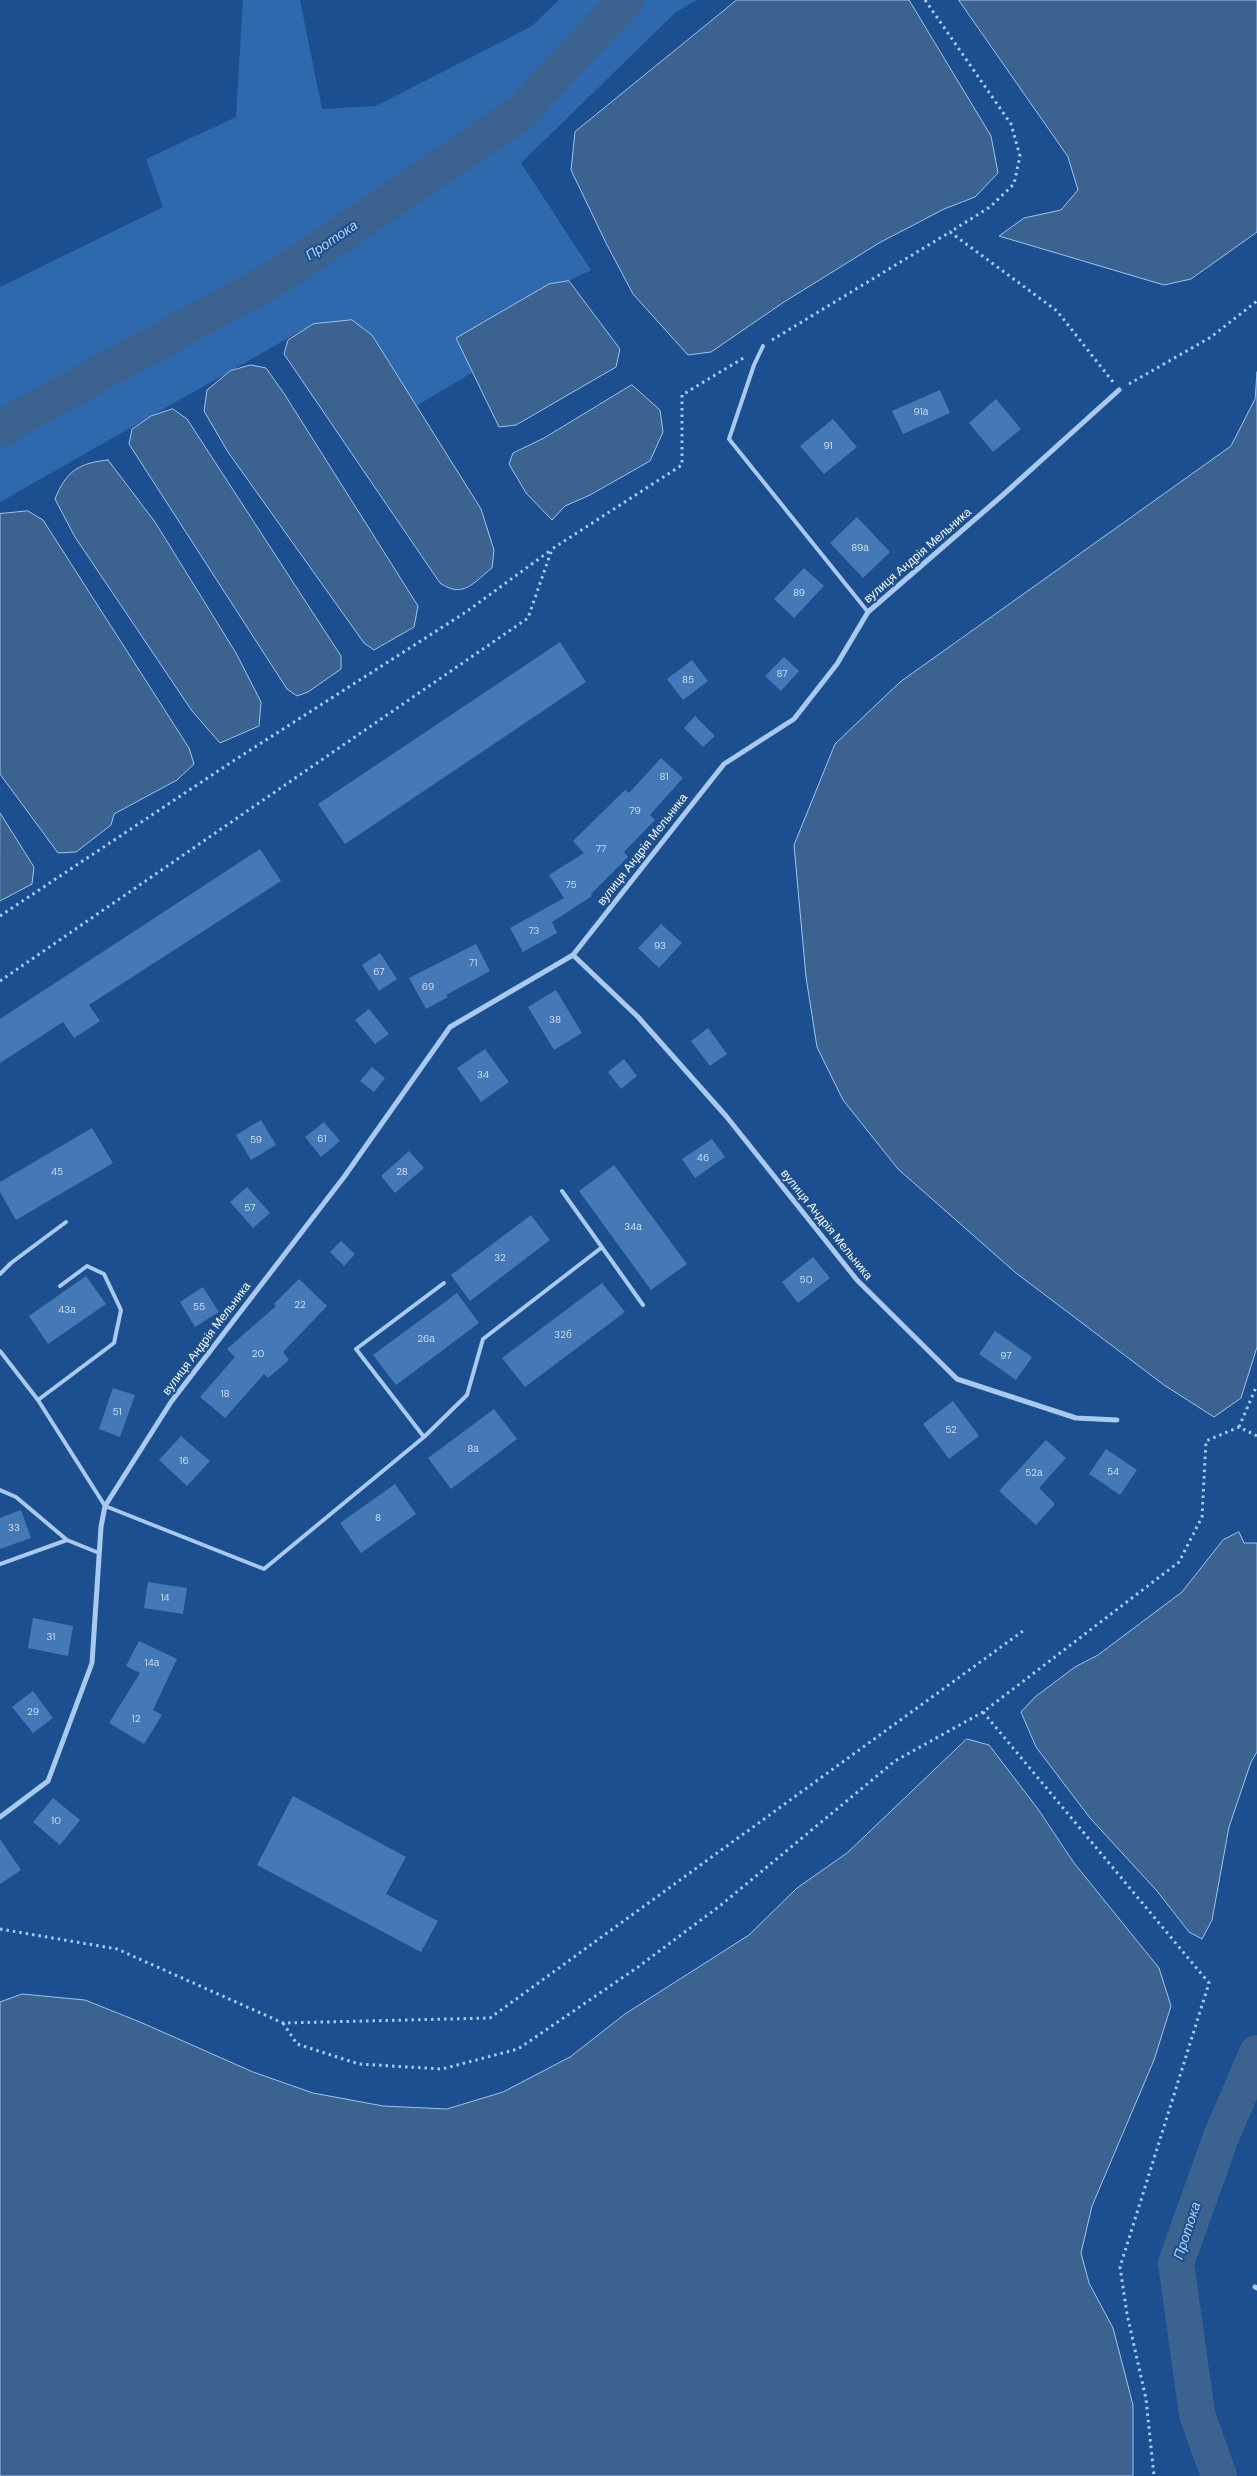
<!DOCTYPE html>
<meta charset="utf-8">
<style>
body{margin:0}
canvas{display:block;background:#1b4f8f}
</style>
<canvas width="1257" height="2476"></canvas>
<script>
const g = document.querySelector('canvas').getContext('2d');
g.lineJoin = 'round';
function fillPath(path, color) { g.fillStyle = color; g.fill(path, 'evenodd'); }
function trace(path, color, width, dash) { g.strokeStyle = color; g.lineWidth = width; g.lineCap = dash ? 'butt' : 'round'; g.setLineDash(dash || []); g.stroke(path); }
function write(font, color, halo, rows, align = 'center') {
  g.font = font + ' "DM Sans",sans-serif'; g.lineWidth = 4; g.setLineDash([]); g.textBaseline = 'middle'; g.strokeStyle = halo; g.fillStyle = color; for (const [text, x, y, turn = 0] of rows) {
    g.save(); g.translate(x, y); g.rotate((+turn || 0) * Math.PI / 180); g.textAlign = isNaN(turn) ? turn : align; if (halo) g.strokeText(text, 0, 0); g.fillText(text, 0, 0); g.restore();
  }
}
fillPath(new Path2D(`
 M243,0H300L322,109L376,106L532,26L559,0H697L676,12L521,163L591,270L569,281L549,284L457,338L473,372L416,406L372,335L352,320L313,324L0,502V287L163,207L146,159L236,117Z`), '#2e69ad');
const water = new Path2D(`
 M737,0H909L991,136L998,173L975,197L944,209L879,243L784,302L711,352L688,355L633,294L606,243L571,170L575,132Z
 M959,0H1257V232L1191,279L1164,285L999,236L1024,218L1061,210L1078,190L1068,157Z
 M569,281L620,349L616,367L516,425L499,427L456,338L549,284Z
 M352,320L372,335L481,509L494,550L492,568C473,583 463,599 440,583L284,354L288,340L313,324Z
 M251,365L266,368L285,395L418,606L414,627L374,650L364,643L228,452L204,411L207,390L230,371Z
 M1257,372V1347L1241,1398L1214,1417L1164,1385L1016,1273L898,1169L843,1100L817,1047L806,977L794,845L835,744L900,682L1231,446L1255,399Z
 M632,385L660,410L663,432L650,461L590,495L565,506L552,520L526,493L509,464L513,453L544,438Z
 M173,409L187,419L341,656V669L308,692L297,696L287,689L129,444L132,429L151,416Z
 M108,460L155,522L236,653L261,702L259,726L220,743L192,711L75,537L55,499C66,471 79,463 108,460Z
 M28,511L43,520L189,748L194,764L177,780L114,814L111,825L76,852L58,853L0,774V514Z
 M0,813L34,867L32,884L0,901Z
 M1239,1532L1244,1543H1257V1752L1251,1762L1229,1827L1212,1920L1202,1939L1189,1932L1157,1891L1090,1818L1036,1747L1021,1712L1035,1697L1075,1667L1098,1655L1182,1592L1223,1540Z
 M967,1739L989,1745L1038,1809L1074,1863L1159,1968L1171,2006L1154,2060L1092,2206L1081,2253L1089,2283L1113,2328L1133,2405V2476H0V2002L22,1994L85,2000L140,2022L253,2072L313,2093L383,2106L447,2109L503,2092L570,2057L625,2014L749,1935L797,1888L847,1853Z`);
fillPath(water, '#3c6290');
trace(water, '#9cc4f0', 1);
trace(new Path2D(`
 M0,431L20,417L281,275L519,114L626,0
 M1219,2476L1197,2414L1176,2263L1221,2137L1257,2053`), '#3c6290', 36);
fillPath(new Path2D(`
 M940,390L950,413L903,434L892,411Z
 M996,399L1021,429L993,452L969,423Z
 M833,419L857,447L824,474L800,446Z
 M857,517L890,552L863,578L830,543Z
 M804,568L824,586L794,618L774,599Z
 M560,642L586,682L345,844L318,804Z
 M784,657L799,671L781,691L765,676Z
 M692,660L708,681L683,700L667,679Z
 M695,716L715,736L703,747L684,728Z
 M661,758L683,778L650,815L655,820L624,852L628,857L591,894L592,896L552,922L557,933L523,952L510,928L564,898L549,875L584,853L573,841L625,790L629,793Z
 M260,849L281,881L89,1005L100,1021L74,1038L63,1022L0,1063V1019Z
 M661,924L682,943L659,968L638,948Z
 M476,944L490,971L446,995L448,997L426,1009L409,978Z
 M380,953L397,979L379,991L362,965Z
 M556,990L582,1033L554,1050L528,1007Z
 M369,1009L389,1034L375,1044L355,1020Z
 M708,1028L727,1054L710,1066L691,1041Z
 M485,1049L509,1082L481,1102L457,1068Z
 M624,1059L637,1076L621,1089L608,1072Z
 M372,1067L385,1078L374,1092L360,1081Z
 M261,1120L276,1145L251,1160L236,1135Z
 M324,1122L340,1141L321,1157L305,1137Z
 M92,1128L113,1163L16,1220L0,1192V1182Z
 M712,1139L725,1157L695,1178L682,1159Z
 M409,1151L424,1168L395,1193L381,1176Z
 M614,1165L687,1264L651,1290L579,1191Z
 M247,1187L270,1213L253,1228L230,1202Z
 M531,1215L550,1240L470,1301L451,1275Z
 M341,1241L355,1254L344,1266L330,1252Z
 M813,1257L830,1278L798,1303L782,1282Z
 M86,1276L106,1304L48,1344L29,1316Z
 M299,1279L327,1306L283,1352L289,1360L268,1378L264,1374L225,1418L200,1397L235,1357L227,1349L276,1306L274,1304Z
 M602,1283L625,1312L525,1387L502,1358Z
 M203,1287L219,1312L195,1327L180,1302Z
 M457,1293L479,1323L396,1385L373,1355Z
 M995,1331L1032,1357L1016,1380L979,1354Z
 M113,1388L135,1395L120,1437L99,1429Z
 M953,1401L979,1436L949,1459L923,1424Z
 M494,1409L517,1439L451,1489L428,1458Z
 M181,1436L210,1461L187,1486L159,1460Z
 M1046,1440L1066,1458L1039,1488L1055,1504L1036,1525L999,1491Z
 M1106,1449L1137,1470L1120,1495L1089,1474Z
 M395,1484L416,1514L361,1553L340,1523Z
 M21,1510L31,1538L0,1549V1518Z
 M148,1582L187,1588L183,1614L144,1608Z
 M33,1618L73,1626L68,1656L28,1648Z
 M139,1641L177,1659L153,1710L162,1715L144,1744L109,1723L140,1673L126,1666Z
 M33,1691L53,1718L33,1733L12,1707Z
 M293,1796L406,1857L386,1894L438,1921L421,1952L257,1865Z
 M53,1798L80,1820L60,1845L33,1822Z
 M0,1839L21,1870L0,1884Z`), '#4478b7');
trace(new Path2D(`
 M925,0L1011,124L1020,156L1014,184L990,207L950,232
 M772,340L950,232L1057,311L1113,382
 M1129,384L1211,337L1257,301
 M0,916L230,763L466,612L551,550
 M0,981L528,618L552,549L682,465V395L745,357
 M1239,1427L1257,1385
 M983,1712L1209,1983L1120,2267L1127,2314L1146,2399L1154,2476
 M0,1929L117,1949L283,2023L490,2018L1023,1631
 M283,2023L297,2044L359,2064L442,2069L518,2049L638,1967L721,1905L895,1761L983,1712L1179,1562L1202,1517L1206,1441L1239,1427L1257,1436`), '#a9c9ee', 3, [2.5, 4]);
trace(new Path2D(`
 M763,346L754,365L729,439L868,612
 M562,1191L643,1305
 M0,1274L11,1263L66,1222
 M0,1351L38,1400L105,1506L264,1569L424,1437L467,1395L483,1339L601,1248
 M38,1400L114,1343L121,1310L104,1274L87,1266L60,1286
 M424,1437L356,1349L444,1283
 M0,1490L16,1497L67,1540L99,1553
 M0,1564L67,1540`), '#a9c9ee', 4);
trace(new Path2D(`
 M573,955L638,1017L726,1116L857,1280L957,1379L1076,1418L1117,1420
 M0,1817L48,1781L92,1663L101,1527L105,1506L171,1402L344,1177L450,1027L573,955L724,764L794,719L837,664L868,612L1004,494L1119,390
 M1255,2287L1257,2288`), '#a9c9ee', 5);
write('10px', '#d0dded', null, [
 ["91а",921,412],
 ["91",828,446],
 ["89а",860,548],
 ["89",799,593],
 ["87",782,674],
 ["85",688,680],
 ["81",664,777],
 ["79",635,811],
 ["77",601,849],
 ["75",571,885],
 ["73",534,931],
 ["93",660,946],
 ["71",473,963],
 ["67",379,972],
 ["69",428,987],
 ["38",555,1020],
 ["34",483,1075],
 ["61",322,1139],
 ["59",256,1140],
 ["46",703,1158],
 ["45",57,1172],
 ["28",402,1172],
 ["57",250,1208],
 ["34а",633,1227],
 ["32",500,1258],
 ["50",806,1280],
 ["22",300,1305],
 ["55",199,1307],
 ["43а",67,1310],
 ["32б",563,1335],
 ["26а",426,1339],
 ["20",258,1354],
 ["97",1006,1356],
 ["18",225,1394],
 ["51",117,1412],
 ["52",951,1430],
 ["8а",473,1449],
 ["16",184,1461],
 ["54",1113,1472],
 ["52а",1034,1473],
 ["8",378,1518],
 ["33",14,1528],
 ["14",165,1598],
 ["31",51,1637],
 ["14а",152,1663],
 ["29",33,1712],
 ["12",136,1719],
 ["10",56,1821]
]);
write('12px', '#fff', '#1b4f8f', [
 ["вулиця Андрія Мельника",918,556,-41],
 ["вулиця Андрія Мельника",643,850,-52],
 ["вулиця Андрія Мельника",826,1225,51],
 ["вулиця Андрія Мельника",207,1339,-53]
]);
write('italic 14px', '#b5d3f5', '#1b4f8f', [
 ["Протока",332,241,-34],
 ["Протока",1188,2231,-72]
]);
</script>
